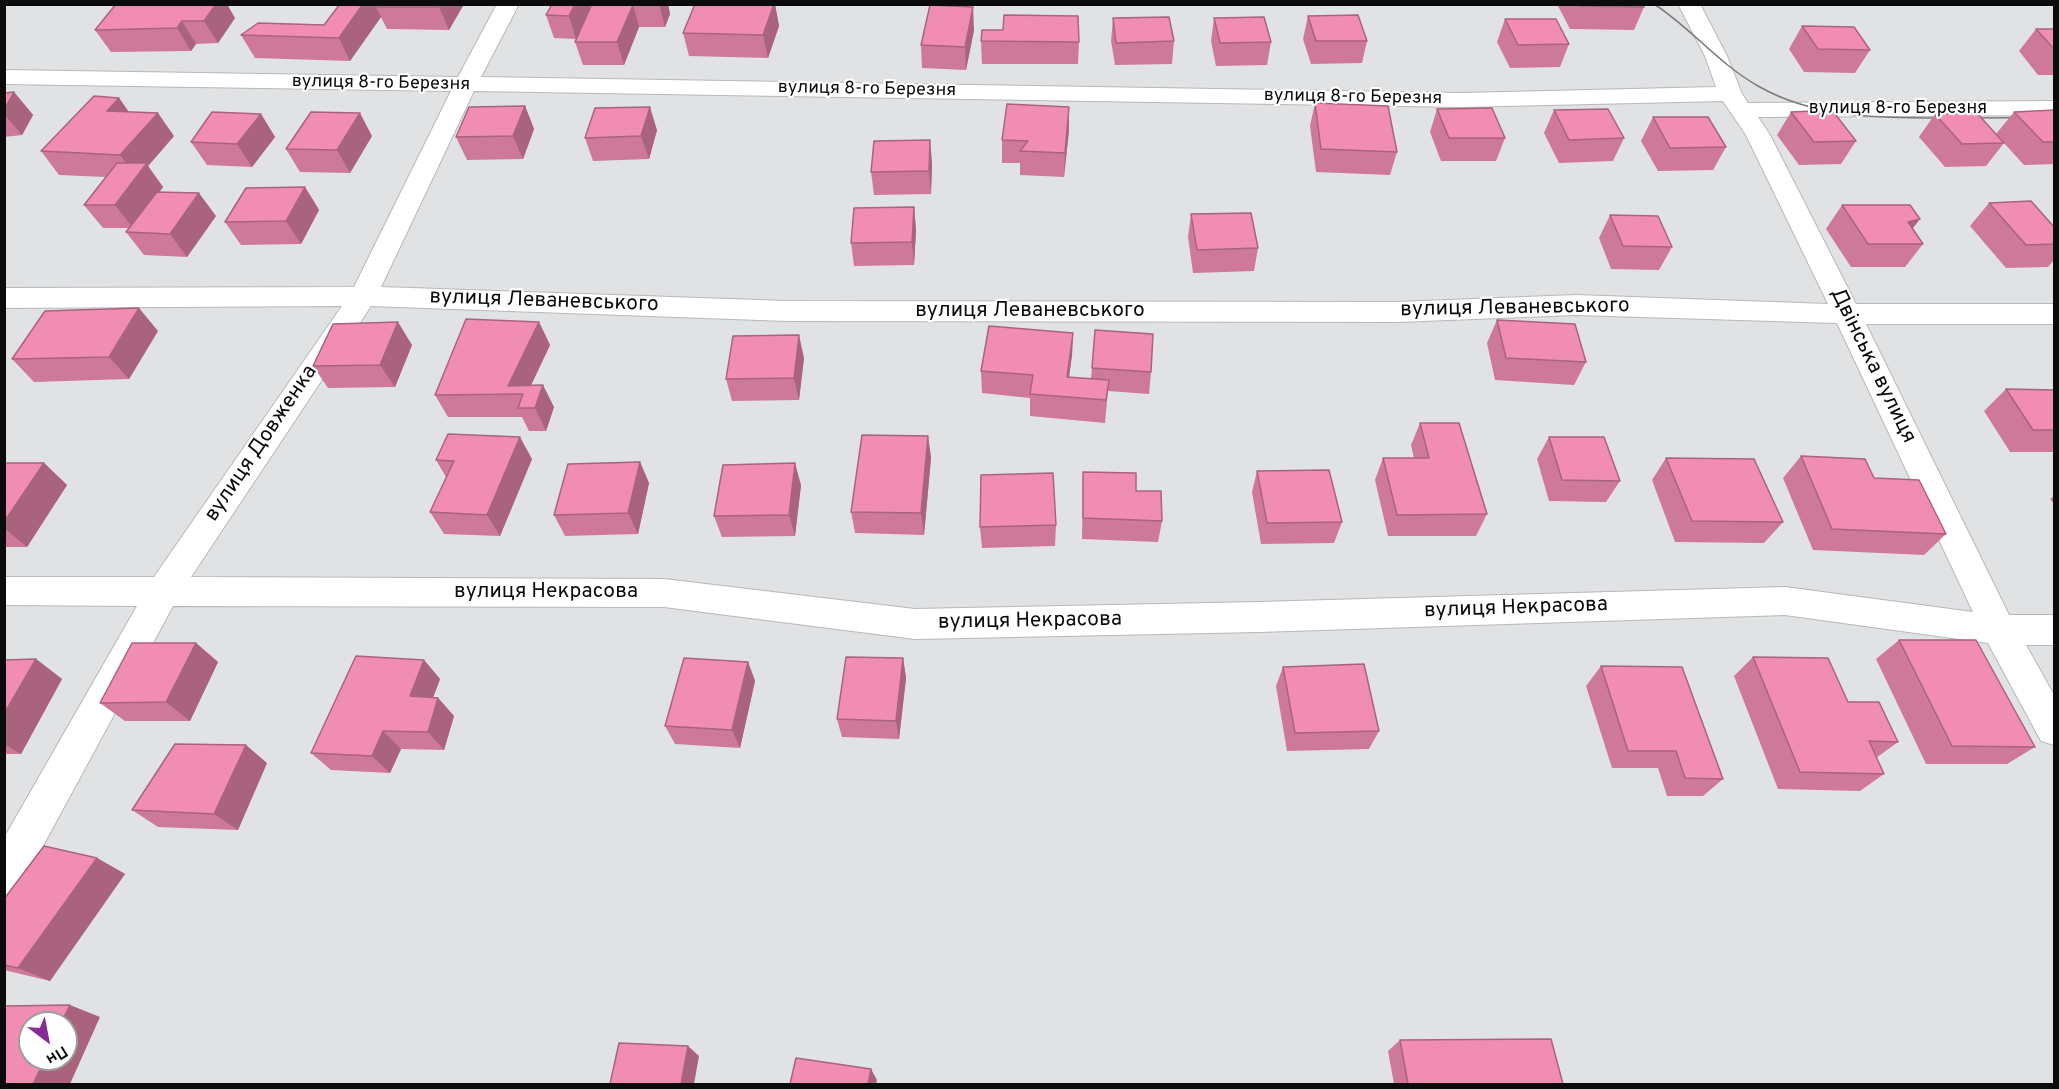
<!DOCTYPE html>
<meta charset="utf-8">
<style>
body{margin:0}
#map{position:relative;width:2059px;height:1089px;overflow:hidden;background:#e1e2e4;font-family:Overpass,sans-serif}
canvas{display:block}
.frame{position:absolute;inset:0;border:6px solid #0b0b0c;pointer-events:none}
.north{position:absolute;left:18px;top:1011px;width:60px;height:60px;box-sizing:border-box;background:#fff;border:2px solid #9d9d9e;border-radius:50%;rotate:148deg;font-size:16px;font-weight:700;line-height:24px;text-align:center;color:#0b0b0c}
.north::after{content:'';display:block;margin:auto;width:21px;height:27px;background:#892b96;clip-path:polygon(50% 0,100% 100%,50% 72%,0 100%)}
</style>
<div id="map">
<canvas width="2059" height="1089"></canvas>
<div class="frame"></div>
<div class="north">Пн</div>
</div>
<script>
const g = document.querySelector('canvas').getContext('2d');
g.lineJoin = 'round';
function trace(path, color, width, dash) { g.strokeStyle = color; g.lineWidth = width; g.lineCap = dash ? 'butt' : 'round'; g.setLineDash(dash || []); g.stroke(path); }
function fillPath(path, color) { g.fillStyle = color; g.fill(path, 'evenodd'); }
function write(font, color, halo, rows, align = 'center') {
  g.font = font + ' Overpass,sans-serif'; g.lineWidth = 4.5; g.setLineDash([]); g.textBaseline = 'middle'; g.strokeStyle = halo; g.fillStyle = color; for (const [text, x, y, turn = 0] of rows) {
    g.save(); g.translate(x, y); g.rotate((+turn || 0) * Math.PI / 180); g.textAlign = isNaN(turn) ? turn : align; if (halo) g.strokeText(text, 0, 0); g.fillText(text, 0, 0); g.restore();
  }
}
const minor = new Path2D(`
 M497,4H519L481,77L1462,93L1716,87L1705,56L1678,4H1700L1727,56L1742,94L1748,103L2054,101V115L1758,117L1770,135L1856,304H2054V324H1866L2009,615H2054V645H2026L2054,695V745L2041,741L1988,643L1785,615L1259,632L915,639L664,607L173,606L18,892L4,897V838L137,606L4,605V577H154L342,306L4,308V288L354,287L451,91L4,84V70L458,77ZM474,91L1462,107L1723,101L1746,135L1828,304L1576,295L1397,302L787,301L381,287ZM371,306L787,321L1397,322L1576,315L1837,323L1973,612L1785,587L1259,602L915,609L664,579L191,577Z`);
trace(minor, '#b7b8b9', 2);
fillPath(minor, '#fff');
trace(new Path2D(`
 M1654,4C1691,28 1719,64 1758,86C1814,118 1877,118 1940,118C1978,118 2016,118 2054,117`), '#7c7d7e', 1.5);
fillPath(new Path2D(`
 M116,4L235,18L218,43L196,44L191,51L111,52L95,30Z
 M340,4H464L449,30L387,29L381,17L350,61L255,58L241,35L324,25Z
 M589,4L590,9L592,4H668L670,14L665,27H639L624,65H583L575,42L576,39L554,38L546,15Z
 M695,4H775L779,26L768,58L689,56L683,33Z
 M1557,4H1643L1644,7L1634,30L1570,29Z
 M1308,16L1367,41L1362,63L1311,64L1303,39Z
 M1113,18L1174,41L1172,64L1115,65L1111,41Z
 M1214,18L1271,42L1267,65L1216,66L1211,41Z
 M1505,19L1569,44L1560,67L1510,68L1497,42Z
 M1802,26L1870,50L1855,73L1804,72L1789,49Z
 M2036,29H2055V75H2038L2019,51Z
 M974,30L966,70L922,68L921,45Z
 M981,41L1079,42L1078,64H982Z
 M14,92L33,115L22,135L4,137V93Z
 M119,98L129,112L174,136L148,166L163,187L159,192L216,216L187,257L144,255L126,232L129,228H103L84,205L106,177L59,175L41,151Z
 M1315,103L1397,152L1390,175L1316,172L1310,126Z
 M525,106L534,129L523,159L467,160L456,137Z
 M1437,109L1505,138L1496,161H1441L1430,132Z
 M1554,110L1624,138L1613,161L1559,163L1544,133Z
 M2055,110V164L2024,165L2004,143L1986,166L1945,167L1919,137L1935,114L1996,134L2014,112Z
 M1791,112L1856,141L1841,164L1799,165L1777,135Z
 M261,114L275,137L252,167L207,165L191,142Z
 M1653,117L1726,147L1713,170L1658,171L1641,141Z
 M657,130L649,159L593,161L585,138Z
 M1069,130L1064,177L1020,175V163H1002V140Z
 M372,136L350,173L300,172L286,149Z
 M932,163L931,194L874,195L871,172Z
 M305,187L319,210L301,244L241,245L225,222Z
 M1989,203L2054,227L2055,226V259L2048,267L2006,268L1970,226Z
 M1842,205L1920,219L1912,228L1923,244L1905,267H1851L1826,229Z
 M914,207L916,230L914,265L854,266L851,243Z
 M1191,214L1258,248L1254,271L1193,273L1188,237Z
 M1610,215L1672,247L1659,270L1611,269L1599,238Z
 M1497,320L1586,362L1574,385L1495,380L1487,343Z
 M539,322L550,345L531,385L554,407L546,431H529L522,417H448L435,395Z
 M1095,330L1151,372L1149,394L1108,391L1105,423L1030,416V398L982,393L981,371L1073,333L1072,355L1069,377L1091,379Z
 M158,331L129,379L34,382L12,359Z
 M412,345L395,387L328,388L313,366Z
 M804,358L799,400L732,401L726,379Z
 M2006,389L2055,390V452H2010L1984,411Z
 M1420,423L1487,514L1476,536H1388L1375,480L1383,458H1414L1411,445Z
 M928,436L931,458L924,535L855,533L851,512Z
 M1549,437L1620,481L1606,502L1549,501L1537,459Z
 M1801,456L1874,478L1946,534L1924,555L1813,550L1783,478Z
 M1666,458L1783,522L1764,543L1675,542L1652,480Z
 M532,459L500,536L444,534L430,512L446,477L436,460Z
 M640,462L649,483L638,534L565,536L554,515Z
 M4,463H44L67,485L27,547H4Z
 M1257,471L1342,522L1334,543L1261,544L1252,492Z
 M1083,472L1136,491L1162,521L1158,542L1082,539Z
 M801,485L795,536L722,537L714,516Z
 M2055,495V505L2050,499Z
 M1056,525L1055,546L982,548L980,527Z
 M1899,640L2035,747L2007,764H1926L1876,659Z
 M196,643L218,662L190,721H125L100,703Z
 M1753,657L1848,702L1898,742L1876,758L1884,774L1860,791L1778,789L1734,676Z
 M903,658L906,678L899,739L842,737L837,719Z
 M36,659L62,679L21,754H4V660Z
 M424,660L440,679L433,697L438,698L454,716L444,750L401,749L390,773L331,770L311,753Z
 M748,662L755,681L740,748L675,744L665,726Z
 M1601,666L1723,779L1703,796H1667L1658,768H1612L1586,686Z
 M1283,667L1379,731L1369,749L1287,751L1276,686Z
 M267,763L238,830L158,827L132,810Z
 M97,858L125,874L50,981L4,970V899Z
 M1400,1040L1563,1084H1394L1388,1051Z`), '#cf799a');
fillPath(new Path2D(`
 M198,4H227L235,18L218,43L204,21Z
 M363,4H390L376,7L381,17L350,61L339,38Z
 M441,4H464L449,30L439,7Z
 M575,4H589L591,11L576,39L569,16Z
 M659,4H668L670,14L665,27Z
 M774,4H775L779,26L768,58L763,35Z
 M633,5L639,27L624,65L617,42Z
 M973,7L974,30L966,70L965,47Z
 M182,21L196,44L191,51L177,28Z
 M14,92L33,115L22,135L4,114V93Z
 M119,98L135,121L107,111Z
 M525,106L534,129L523,159L513,136Z
 M650,107L657,130L649,159L641,136Z
 M1069,107V130L1064,177L1065,153Z
 M158,113L174,136L148,166L163,187L133,228L115,205L136,177L120,155Z
 M360,113L372,136L350,173L337,150Z
 M261,114L275,137L252,167L237,144Z
 M930,140L932,163L931,194L929,171Z
 M305,187L319,210L301,244L286,221Z
 M199,193L216,216L187,257L170,234Z
 M914,207L916,230L914,265L912,242Z
 M1920,219L1902,242L1908,222Z
 M139,308L158,331L129,379L109,357Z
 M398,322L412,345L395,387L380,365Z
 M539,322L550,345L525,398L523,394L508,386Z
 M1073,333L1072,355L1066,399L1067,377Z
 M799,335L804,358L799,400L794,378Z
 M543,385L554,407L546,431L535,408Z
 M928,436L931,458L924,535L921,513Z
 M520,437L532,459L500,536L487,515Z
 M640,462L649,483L638,534L628,513Z
 M44,463L67,485L27,547L4,528V522Z
 M795,463L801,485L795,536L789,515Z
 M196,643L218,662L190,721L166,702Z
 M903,658L906,678L899,739L896,721Z
 M36,659L62,679L21,754L4,744V714Z
 M424,660L440,679L427,714L410,696Z
 M748,662L755,681L740,748L732,730Z
 M438,698L454,716L444,750L428,732Z
 M383,731L401,749L390,773L372,756Z
 M246,745L267,763L238,830L214,814Z
 M97,858L125,874L50,981L18,968Z
 M70,1005L100,1017L70,1084H33L45,1059H66V1023H61Z
 M688,1046L699,1056L694,1084H681Z
 M871,1069L877,1080L876,1084H868Z`), '#a9637d');
const building = new Path2D(`
 M116,4H216L204,21H182L177,28L95,30Z
 M340,4H363L339,38L241,35L258,23L324,25Z
 M378,4H441L439,7H376Z
 M552,4H575L569,16L546,15Z
 M592,4H659L633,5L617,42H575Z
 M695,4H774L763,35L683,33Z
 M1578,4H1643L1644,7L1579,6Z
 M930,5L973,7L965,47L921,45Z
 M1004,15L1078,16L1079,42L981,41L982,30H1003Z
 M1358,15L1367,41H1316L1308,16Z
 M1169,17L1174,41L1116,43L1113,18Z
 M1264,17L1271,42L1220,43L1214,18Z
 M1505,19H1556L1569,44L1518,45Z
 M1802,26L1854,27L1870,50L1818,49Z
 M2036,29H2055V50Z
 M14,92L4,110V93Z
 M94,96L119,98L107,111L158,113L120,155L41,151Z
 M1315,103L1388,106L1397,152L1321,149Z
 M1007,104L1069,107L1065,153L1020,151L1028,141L1002,140Z
 M525,106L513,136L456,137L469,107Z
 M650,107L641,136L585,138L595,108Z
 M1492,108L1505,138H1449L1437,109Z
 M1608,109L1624,138L1569,140L1554,110Z
 M1832,110L1856,141L1814,142L1791,112Z
 M2055,110V142H2043L2014,112Z
 M212,112L261,114L237,144L191,142Z
 M311,112L360,113L337,150L286,149Z
 M1976,112L2004,143L1962,144L1935,114Z
 M1653,117H1708L1726,147L1670,148Z
 M930,140L929,171L871,172L874,141Z
 M117,163H147L115,205H84Z
 M305,187L286,221L225,222L246,188Z
 M157,192L199,193L170,234L126,232Z
 M2031,201L2055,228V244L2026,245L1989,203Z
 M1842,205H1910L1920,219L1908,222L1923,244H1868Z
 M914,207L912,242L851,243L854,208Z
 M1251,213L1258,248L1197,250L1191,214Z
 M1610,215L1658,216L1672,247L1623,246Z
 M139,308L109,357L12,359L45,311Z
 M466,319L539,322L508,386L543,385L535,408H518L523,394L435,395Z
 M1497,320L1575,324L1586,362L1506,358Z
 M398,322L380,365L313,366L333,324Z
 M989,326L1073,333L1067,377L1109,380L1106,400L1030,394L1033,375L981,371Z
 M1095,330L1153,334L1151,372L1092,368Z
 M799,335L794,378L726,379L733,336Z
 M2006,389L2055,390V430H2033Z
 M1420,423H1459L1487,514L1397,515L1383,458H1429Z
 M448,434L520,437L487,515L430,512L454,461L436,460Z
 M862,435L928,436L921,513L851,512Z
 M1549,437H1604L1620,481L1562,480Z
 M1801,456L1865,459L1874,478L1919,480L1946,534L1832,529Z
 M1666,458L1754,459L1783,522L1692,521Z
 M640,462L628,513L554,515L568,464Z
 M4,463H44L4,522Z
 M795,463L789,515L714,516L723,465Z
 M1329,470L1342,522L1267,523L1257,471Z
 M1083,472L1136,473V491H1161L1162,521L1083,518Z
 M1053,473L1056,525L980,527L981,475Z
 M1899,640H1976L2035,747L1952,746Z
 M132,643H196L166,702L100,703Z
 M356,656L424,660L410,696L438,698L428,732L383,731L372,756L311,753Z
 M846,657L903,658L896,721L837,719Z
 M1753,657L1828,658L1848,702H1879L1898,742L1869,741L1884,774L1800,772Z
 M684,658L748,662L732,730L665,726Z
 M36,659L4,714V660Z
 M1364,664L1379,731L1295,733L1283,667Z
 M1601,666L1682,667L1723,779L1685,778L1676,751H1628Z
 M175,744L246,745L214,814L132,810Z
 M44,846L97,858L18,968L4,965V899Z
 M70,1005L61,1023H30V1059H45L33,1084H4V1006Z
 M1551,1039L1563,1084H1408L1400,1040Z
 M619,1043L688,1046L681,1084H610Z
 M796,1058L871,1069L868,1084H790Z`);
fillPath(building, '#f18db3');
trace(building, '#a9637d', 1.5);
write('18px', '#0b0b0c', '#fff', [
 ["вулиця 8-го Березня",381,84,1],
 ["вулиця 8-го Березня",867,90,1],
 ["вулиця 8-го Березня",1353,98,1],
 ["вулиця 8-го Березня",1898,109]
]);
write('21px', '#0b0b0c', '#fff', [
 ["вулиця Леваневського",544,302,2],
 ["вулиця Леваневського",1515,309,-1],
 ["вулиця Леваневського",1030,312],
 ["Двінська вулиця",1872,366,64],
 ["вулиця Довженка",262,444,-56],
 ["вулиця Некрасова",546,593],
 ["вулиця Некрасова",1516,609,-2],
 ["вулиця Некрасова",1030,622,-1]
]);
</script>
